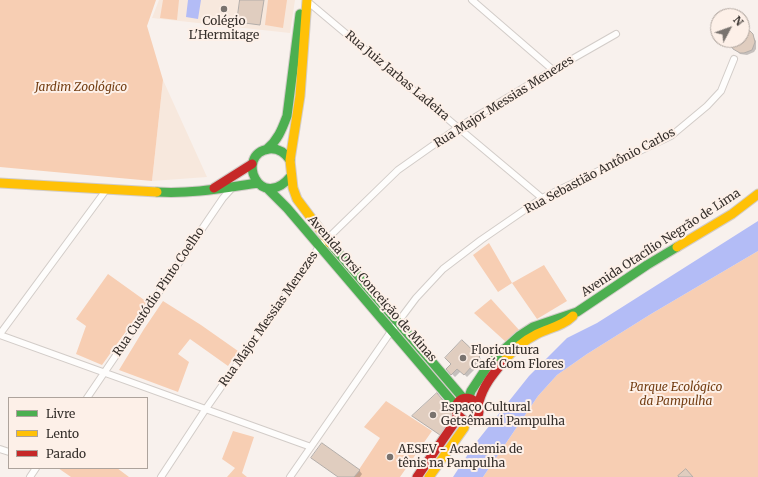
<!DOCTYPE html>
<meta charset="utf-8">
<style>
body{margin:0}
#map{position:relative;width:758px;height:477px;overflow:hidden;background:#f8f1ed;font-family:Merriweather,serif}
canvas{display:block}
.legend{position:absolute;left:8px;top:397px;width:140px;height:72px;box-sizing:border-box;background:#fdf0e8;border:1px solid #ada39c;margin:0;padding:5px 7px;list-style:none;font-size:12px;color:#352f2b}
.legend li{display:flex;align-items:center;gap:8px;height:20px}
.legend b{width:20px;border:1px solid #ada39c}
.north{position:absolute;left:710px;top:8px;width:40px;height:40px;box-sizing:border-box;background:#fdf0e8;border:1px solid #ada39c;border-radius:50%;rotate:49deg;font-size:11px;font-weight:700;line-height:16px;text-align:center;color:#352f2b}
.north::after{content:'';display:block;margin:auto;width:14px;height:18px;background:#79736f;clip-path:polygon(50% 0,100% 100%,50% 72%,0 100%)}
</style>
<div id="map">
<canvas width="758" height="477"></canvas>
<ul class="legend">
<li><b style="height:5px;background:#4caf50"></b>Livre</li>
<li><b style="height:5px;background:#ffc107"></b>Lento</li>
<li><b style="height:5px;background:#c62828"></b>Parado</li>
</ul>
<div class="north">N</div>
</div>
<script>
const g = document.querySelector('canvas').getContext('2d');
g.lineJoin = 'round';
function fillPath(path, color) { g.fillStyle = color; g.fill(path, 'evenodd'); }
function trace(path, color, width, dash) { g.strokeStyle = color; g.lineWidth = width; g.lineCap = dash ? 'butt' : 'round'; g.setLineDash(dash || []); g.stroke(path); }
function write(font, color, halo, rows, align = 'center') {
  g.font = font + ' Merriweather,serif'; g.lineWidth = 4; g.setLineDash([]); g.textBaseline = 'middle'; g.strokeStyle = halo; g.fillStyle = color; for (const [text, x, y, turn = 0] of rows) {
    g.save(); g.translate(x, y); g.rotate((+turn || 0) * Math.PI / 180); g.textAlign = isNaN(turn) ? turn : align; if (halo) g.strokeText(text, 0, 0); g.fillText(text, 0, 0); g.restore();
  }
}
fillPath(new Path2D(`
 M159,0H295L290,33L152,18Z
 M163,80L207,177L152,181Z`), '#f7e8dd');
fillPath(new Path2D(`
 M0,0H156L147,26L163,80L152,181L0,167Z
 M163,0H179L177,20L160,18Z
 M268,0H287L283,28L265,25Z
 M489,243L512,283L544,265L567,301L537,319L512,283L498,292L473,255Z
 M758,251V477H483L538,396L557,375L587,354L651,314Z
 M108,274L147,302L102,365L76,354L86,326L76,319Z
 M491,299L520,331L507,343L474,313Z
 M163,301L201,325L238,351L228,366L190,339L178,354L189,362L178,392L119,370L144,329Z
 M386,401L432,431L400,477H354L380,438L364,427Z
 M233,431L254,437L242,473L247,477H227L235,468L222,459Z
 M58,468H117L129,477H71Z`), '#f7ceb3');
fillPath(new Path2D(`
 M188,0H201L198,19L186,17Z
 M758,221V251L651,314L587,354L557,375L538,396L483,477H453L474,445L529,376L567,338L597,323Z`), '#b3bcf6');
fillPath(new Path2D(`
 M742,30L752,35L756,41V49L754,52L747,55L740,54L732,45V40H742Z
 M463,341L483,361L467,377L461,371L455,377L447,369L452,364Z
 M440,398L457,418L443,437L413,416Z
 M359,470L362,474L360,477H338Z`), '#0003');
const building = new Path2D(`
 M240,0H264L260,25L237,22Z
 M742,29L750,31L753,34L755,42L752,50L744,53H740L733,49L730,42V40H742Z
 M462,340L480,357L464,375L457,369L451,375L446,369L451,364L445,358Z
 M437,393L454,414L440,435L412,416Z
 M322,443L360,470L354,477H338L311,458Z
 M686,469L693,477H679L678,476Z`);
fillPath(building, '#e0cdbf');
trace(building, '#b3ada9', 1);
const street = new Path2D(`
 M472,0L553,70
 M307,1L542,198
 M0,334L106,190
 M0,335L311,447
 M87,398L223,198L233,187
 M0,449L9,452
 M30,477L36,468
 M161,477L205,410L319,247L327,239L398,170L459,127L553,70L616,34
 M290,477L392,330L416,298L443,269L481,240L542,198L671,136L707,106L721,91L734,59`);
const fast = new Path2D(`
 M267,149C278,140 282,129 287,116L300,14
 M290,160C285,153 278,148 269,149C234,154 260,214 291,176
 M268,189L287,208L456,406
 M157,192C193,194 223,188 258,183
 M330,243L463,398
 M469,397L471,391L491,361L519,336L533,327L577,312L647,265L677,247`);
const slow = new Path2D(`
 M307,0L300,96L290,160L293,188L297,199L330,243
 M0,183L157,192
 M677,247L732,214L758,194
 M503,362C512,351 523,341 537,334C549,328 563,326 573,316
 M429,477L464,428L466,421`);
const jam = new Path2D(`
 M214,188L252,164
 M479,405C463,388 448,407 461,418C466,423 473,422 477,417C481,412 478,407 479,402C483,386 493,374 503,362
 M417,477L455,422L457,416`);
trace(street, '#d2ccc8', 8);
trace(fast, '#d2ccc8', 11);
trace(slow, '#d2ccc8', 11);
trace(jam, '#d2ccc8', 11);
trace(street, '#fefdfc', 6);
trace(fast, '#4caf50', 9);
trace(slow, '#ffc107', 9);
trace(jam, '#c62828', 9);
for (const [x, y, r, color] of [
 [224,9,4,"#79736f"],
 [463,358,4,"#79736f"],
 [433,415,4,"#79736f"],
 [390,457,4,"#79736f"]
]) { const dot = new Path2D(); dot.arc(x, y, r, 0, 2 * Math.PI); g.fillStyle = color; g.fill(dot); trace(dot, '#fdf0e8', 1.5); }
write('12px', '#352f2b', '#fdf0e8', [
 ["Colégio",224,22,"center"],
 ["L'Hermitage",224,36,"center"],
 ["Floricultura",471,351],
 ["Café Com Flores",471,365],
 ["Espaço Cultural",441,408],
 ["Getsêmani Pampulha",441,422],
 ["AESEV - Academia de",398,450],
 ["tênis na Pampulha",398,464]
], 'left');
write('12px', '#352f2b', '#fdf0e8', [
 ["Rua Juiz Jarbas Ladeira",397,76,40],
 ["Rua Major Messias Menezes",504,102,-32],
 ["Rua Sebastião Antônio Carlos",600,171,-28],
 ["Avenida Otacílio Negrão de Lima",661,243,-33],
 ["Avenida Orsi Conceição de Minas",372,289,49],
 ["Rua Custódio Pinto Coelho",159,292,-56],
 ["Rua Major Messias Menezes",269,319,-55]
]);
write('italic 12px', '#743f14', '#fdf0e8', [
 ["Jardim Zoológico",81,88],
 ["Parque Ecológico",676,388],
 ["da Pampulha",676,402]
]);
</script>
